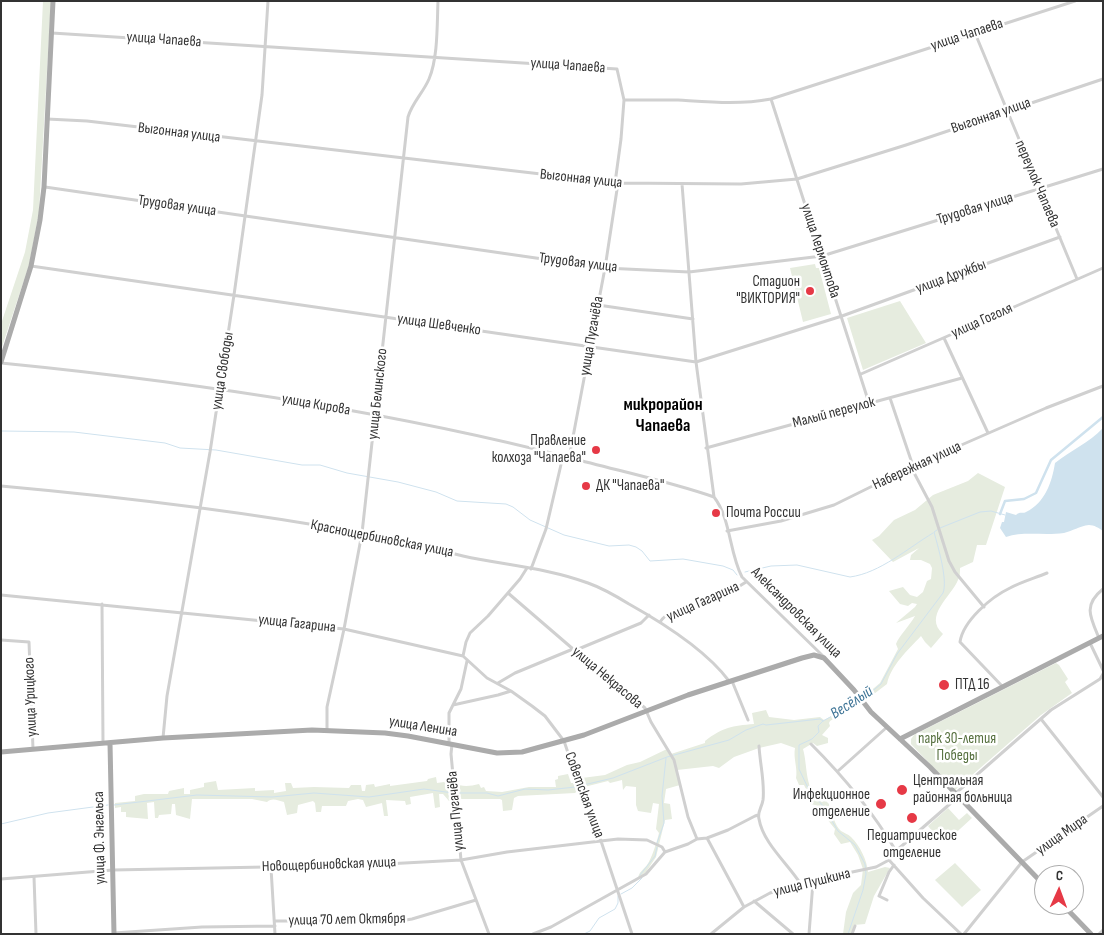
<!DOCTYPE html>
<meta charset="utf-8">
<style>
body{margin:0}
#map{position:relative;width:1104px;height:935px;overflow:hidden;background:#fff;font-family:"Sofia Sans Condensed",sans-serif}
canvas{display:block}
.frame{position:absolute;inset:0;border:2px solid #333;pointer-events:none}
.north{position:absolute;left:1034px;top:865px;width:50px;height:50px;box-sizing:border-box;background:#fff;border:1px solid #adadad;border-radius:50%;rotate:2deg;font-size:14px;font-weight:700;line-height:20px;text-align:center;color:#333}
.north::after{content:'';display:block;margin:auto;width:18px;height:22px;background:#e63946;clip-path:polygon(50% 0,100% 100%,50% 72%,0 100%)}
</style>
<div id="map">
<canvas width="1104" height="935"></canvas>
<div class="frame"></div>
<div class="north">С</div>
</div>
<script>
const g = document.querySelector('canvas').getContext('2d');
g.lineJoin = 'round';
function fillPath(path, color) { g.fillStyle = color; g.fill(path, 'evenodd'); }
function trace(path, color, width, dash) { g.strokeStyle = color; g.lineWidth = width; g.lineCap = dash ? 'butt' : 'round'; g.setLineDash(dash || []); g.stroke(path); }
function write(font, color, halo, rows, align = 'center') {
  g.font = font + ' "Sofia Sans Condensed",sans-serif'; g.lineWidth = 5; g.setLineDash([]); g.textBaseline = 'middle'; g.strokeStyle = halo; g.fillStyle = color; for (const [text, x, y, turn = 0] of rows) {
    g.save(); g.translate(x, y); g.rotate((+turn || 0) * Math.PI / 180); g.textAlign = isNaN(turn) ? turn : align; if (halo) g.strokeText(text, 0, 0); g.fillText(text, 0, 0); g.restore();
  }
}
fillPath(new Path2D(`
 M43,1H51L39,212L29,265L1,350V324L25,252L33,210Z
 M815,264L816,268H819L831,314L803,322L790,268Z
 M900,301L926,343L863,370L847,318Z
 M978,473L1005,487L986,545H977L973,562L960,568C960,572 960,577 958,580C951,597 923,616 943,634L931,648L925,642L921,636C908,650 891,665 887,684L866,700L830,721L829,723L830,726L822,735L828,738V743L817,746L813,743L803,749C808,766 804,791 822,802L825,800L829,804V806C832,813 835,826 841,831C844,833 848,834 851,837C860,846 867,860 868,872L885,867L890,868L874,896L865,924L854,925L851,934H843L846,912L853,893L861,885L863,869L858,855L850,842L841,844L834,834L835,829L823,814L825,810L823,807L811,804L805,794L807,791L804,785H799L796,778C798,769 793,758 795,748L781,743L759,748L734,757L719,768L713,766L677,770L680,785L666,789L664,803L670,804L672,819L665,820L656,857L646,872L638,878C639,872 643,870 647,865C652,858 657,841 659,833L656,829L659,804L653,803L651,813L638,811L636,805V787L626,786L623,790L622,780L610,783L608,781L580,788L575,793L518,796L514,798L512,810L503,811L502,800L500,799H458L455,800L454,782C462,788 470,786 479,784L481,788L484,787L486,791L502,792L529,787H556L555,780L558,779V776L568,774L571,783H574L575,781L582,778L605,775L627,765L640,762L667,749L671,754L705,743V741C723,727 732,726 754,724L752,713L766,710L769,717L794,720L820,717L824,720L855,704L880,683L898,649L896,644C899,636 910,625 915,616L896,623L915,607L917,604L912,603L908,606L900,604L889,591L903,587L910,595L917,597L923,592L927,581L931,579L932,568L930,564L921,560H910L911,555L919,548L893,562L872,540L879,536L894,520L915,510L933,495L968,481Z
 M1056,663L1059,665L1068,679L1065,682L1072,693L1041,715L955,790L911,744V739L914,735Z
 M436,777L437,783L451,781V801H449L443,794H439L440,807L435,808L433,793L410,797L411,804L406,805L405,801L386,800L388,816H384L382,803L366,807L363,800L358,799L348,801L346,806H322L321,812H316L315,803L313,801L298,805L297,813L287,815L284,802C278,801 273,797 267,802L252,799H192L190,819L176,815L175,804H172L171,814L159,815L158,818H155L154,802L147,803L148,819L126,817V812H121V807L115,808V803L135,801V796L144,794H168L169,791L184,788V794H190V790L204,787V783L216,781L218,790L255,788V791L274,790V793L286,791L285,783H291L293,788L314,787L349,788L351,785H361L362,791H365L366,785L374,784L375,787L390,784V786L427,781L428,779Z
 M948,808L959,820L967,813L972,818L948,840L939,829L934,833L928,826Z
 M955,863L981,890L962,907L935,880Z`), '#e6ecdf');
fillPath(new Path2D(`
 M1103,428V531C1099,528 1094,525 1089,525C1079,526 1073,531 1064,533C1044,536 1024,531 1006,537L1000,528L1002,522H1004L1006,512L1016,515C1020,511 1022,514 1026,512C1045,503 1052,482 1055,463C1071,450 1089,443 1103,428Z`), '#cfe2ee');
trace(new Path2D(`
 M1,431L74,432L165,443L180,448L216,450L302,465H320L347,473L398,482L436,492L457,501L506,504L513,507L530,520L564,535L609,546L629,545L636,547L642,551L650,561L683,559L723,566L733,570L737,575
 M940,528L980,512L991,511L1005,515
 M745,572L771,566L797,565L850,577C880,573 908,548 933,533
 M864,698L881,684L897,654L943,593C948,580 938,547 934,532L937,530
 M457,793H487L498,796L525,789L548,790L575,787L613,778L667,757L729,740L746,730L763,724L766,725L820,719L823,721
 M114,805L197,795L272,797L314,793L369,797L424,789L453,793
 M1,824L48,813L108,805
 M657,843L664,823L662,796L666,758
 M640,875L655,856L657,847
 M621,894L632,888L642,878
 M584,934L590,931L599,918L615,909L618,903V896
 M848,934L863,890L866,874L865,864L855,845L838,831L823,806L809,790L799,769V745L812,739L819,732L818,726L823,721L861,700`), '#cfe2ee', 1);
trace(new Path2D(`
 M1000,514L1005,501L1024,499L1036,493L1051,460L1103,417`), '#cfe2ee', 2.5);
trace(new Path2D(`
 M52,33L617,69L624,100C642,100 660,100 678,100C710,102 739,105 771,99L1075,1
 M975,33L1077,279
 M771,99L869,403
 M47,119L87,121L618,183L741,184L797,179L906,145L1103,79
 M615,183L621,139L624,100
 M682,184L696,362L714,497C731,519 729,552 742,577L824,657
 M45,187L605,268L689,272L822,256L1103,169
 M31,266L696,362L842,316L1060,237
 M598,305L693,319
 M944,338L988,433
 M1,363C193,382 385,410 571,458C619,471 668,481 714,497
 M861,374L1103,268
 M890,398L913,466
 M706,448L962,378
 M569,458L605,268L618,183
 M911,467L932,507L949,561L955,572L984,607
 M1,486C122,497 242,511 361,533C396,539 429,548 463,556C504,565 548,568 588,583C602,588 616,596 629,604C663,623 706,650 729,681
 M727,531L781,521L834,505L911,467L1046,408L1103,386
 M531,569L546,529L563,456
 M508,593L573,649L576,650L645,708L651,722L674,760L688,817L697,839
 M1,595L344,629L463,656L487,678L511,691L532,706L545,716L564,741L580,788L601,841L632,934
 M102,604L103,743
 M660,622C668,609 689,608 703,603C717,598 733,591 746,582
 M1099,638C1090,617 1083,605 1103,589
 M1,640L29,642L33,749
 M1090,643L1103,670
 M576,650L641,623L649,615
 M463,656L466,642L470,633L488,616L520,579L527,568
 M732,681L748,720
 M498,683L515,673L573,649
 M1003,687L960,642C963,621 991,597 1010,588C1021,582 1035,578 1047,573
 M453,705L498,695L511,691
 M1041,719L1103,797
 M327,730V707L344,629L362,533L408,117C412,103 423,93 429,79C438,58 437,25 438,1
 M163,738L167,696L210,452L234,295L262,95L268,1
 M449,743V713L461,689L467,661
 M452,744L451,754L461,860L489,934
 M811,744C843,776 873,812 896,851
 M759,746C760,764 765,783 763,800C762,807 757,812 759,819C763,843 788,864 800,883
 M838,771L886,728
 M956,793L1051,710L1100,679L1103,674
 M707,838L744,907
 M889,860L923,898L961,934
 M271,868L275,934
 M34,877L36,934
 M1,879L113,870L367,865L461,860L507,852L618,839L647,840L662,847L665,852
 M887,900L879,896L889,872L894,865
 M754,901L793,934
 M275,921H400L412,919L476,900
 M114,933L202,927L275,926
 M533,934L551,927L646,874L665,852L688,844L697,839L707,838L728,830L755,816L758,815
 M711,934L744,907L770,893L800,883L876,867L889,860L896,851L959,796
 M809,934L813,882
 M852,934L855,926
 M964,934L1022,862L1103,806
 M1099,934L1103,930`), '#d0d0d0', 3);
trace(new Path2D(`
 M1,362L31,266L40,220L44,187L53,1
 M900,739L1103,636
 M110,743L114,934
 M1,752L163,738L312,730L385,733L408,736L497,753L522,752L584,735L688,695L802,658L814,655L824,658L854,690L871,712L930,767L1044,885
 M1063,905L1091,934`), '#ababab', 5);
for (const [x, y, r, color] of [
 [810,291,5,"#e63946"],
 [596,450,5,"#e63946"],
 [586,486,5,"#e63946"],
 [716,513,5,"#e63946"],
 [944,685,6,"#e63946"],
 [902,790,6,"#e63946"],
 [881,804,6,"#e63946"],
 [912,818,6,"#e63946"]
]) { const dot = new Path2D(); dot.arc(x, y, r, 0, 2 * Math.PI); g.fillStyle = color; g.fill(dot); trace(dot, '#fff', 2); }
write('15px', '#333', '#fff', [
 ["улица Чапаева",967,35,-18],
 ["улица Чапаева",164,40,4],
 ["улица Чапаева",568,66,4],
 ["Выгонная улица",991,116,-19],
 ["Выгонная улица",179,133,7],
 ["Выгонная улица",581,179,6],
 ["переулок Чапаева",1037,184,67],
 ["Трудовая улица",177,206,8],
 ["Трудовая улица",975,209,-17],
 ["улица Лермонтова",820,251,72],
 ["Трудовая улица",578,263,7],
 ["улица Дружбы",951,277,-20],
 ["улица Гоголя",982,321,-24],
 ["улица Шевченко",439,325,8],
 ["улица Пугачёва",592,336,-80],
 ["улица Свободы",223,371,-81],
 ["улица Белинского",378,394,-84],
 ["улица Кирова",316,405,10],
 ["Малый переулок",834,413,-15],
 ["Набережная улица",917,466,-25],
 ["Краснощербиновская улица",382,539,11],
 ["улица Гагарина",703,602,-24],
 ["Александровская улица",796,613,45],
 ["улица Гагарина",297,624,6],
 ["улица Некрасова",607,678,40],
 ["улица Урицкого",31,697,-92],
 ["улица Ленина",423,727,9],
 ["Советская улица",584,795,70],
 ["улица Пугачёва",456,811,-95],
 ["улица Мира",1062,835,-35],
 ["улица Ф. Энгельса",100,838,-91],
 ["Новощербиновская улица",329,865,-2],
 ["улица Пушкина",812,883,-14],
 ["улица 70 лет Октября",347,920,-1]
]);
write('15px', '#333', '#fff', [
 ["Стадион",800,282,"right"],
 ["\"ВИКТОРИЯ\"",800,299,"right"],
 ["Правление",586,441,"right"],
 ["колхоза \"Чапаева\"",586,458,"right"],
 ["ДК \"Чапаева\"",596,486],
 ["Почта России",726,513],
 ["ПТД 16",955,685],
 ["Центральная",913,781],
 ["районная больница",913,798],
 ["Инфекционное",870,795,"right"],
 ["отделение",870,812,"right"],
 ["Педиатрическое",912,836,"center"],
 ["отделение",912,853,"center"]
], 'left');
write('15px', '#56703f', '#fff', [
 ["парк 30-летия",957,739],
 ["Победы",957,756]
]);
write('italic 16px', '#3f7597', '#fff', [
 ["Весёлый",852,703,-33]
]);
write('bold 18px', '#000', '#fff', [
 ["микрорайон",663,405],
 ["Чапаева",663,426]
]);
</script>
